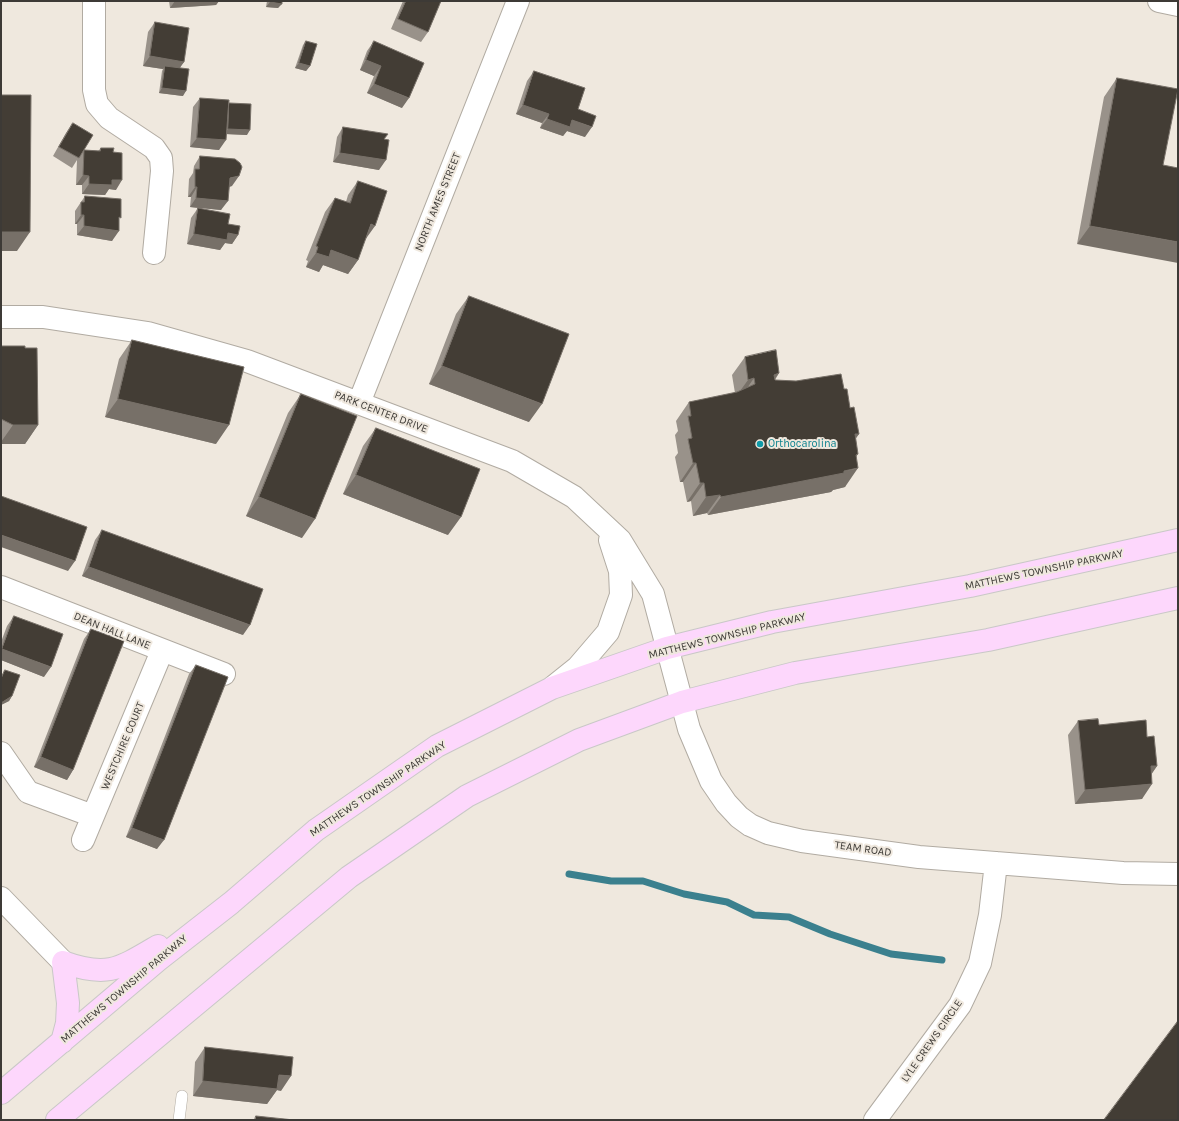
<!DOCTYPE html>
<style>
body{margin:0}
#map{position:relative;width:1179px;height:1121px;overflow:hidden;background:#efe8de;font-family:Karla,sans-serif}
canvas{display:block}
.frame{position:absolute;inset:0;border:2px solid #3d3a36;pointer-events:none}
</style>
<div id="map">
<canvas width="1179" height="1121"></canvas>
<div class="frame"></div>
</div>
<script>
const g = document.querySelector('canvas').getContext('2d');
g.lineJoin = 'round';
function trace(path, color, width, dash) { g.strokeStyle = color; g.lineWidth = width; g.lineCap = dash ? 'butt' : 'round'; g.setLineDash(dash || []); g.stroke(path); }
function fillPath(path, color) { g.fillStyle = color; g.fill(path, 'evenodd'); }
function write(font, color, halo, rows, align = 'center') {
  g.font = font + ' Karla,sans-serif'; g.lineWidth = 4; g.setLineDash([]); g.textBaseline = 'middle'; g.strokeStyle = halo; g.fillStyle = color; for (const [text, x, y, turn = 0] of rows) {
    g.save(); g.translate(x, y); g.rotate((+turn || 0) * Math.PI / 180); g.textAlign = isNaN(turn) ? turn : align; if (halo) g.strokeText(text, 0, 0); g.fillText(text, 0, 0); g.restore();
  }
}
trace(new Path2D(`
 M569,874L611,881H643L684,894L727,902L754,915L789,917L830,934L891,954L942,960`), '#3b808e', 7);
const service = new Path2D(`
 M179,1120L182,1096`);
const minor = new Path2D(`
 M94,1V90L97,104L109,118L154,148L161,158L162,171L154,253
 M1159,1L1178,5
 M1,317H43L148,333L247,361L512,461L574,497L620,540L653,594L689,729L711,781L726,803L739,817L750,825L768,833L802,841L919,857L1123,873L1178,874
 M359,403L518,1
 M1,587L224,674
 M553,687L578,667L608,632L621,595L620,571L610,540
 M1,753L28,792L93,816
 M83,840L162,651
 M1,898L63,962
 M875,1120L960,1005L980,963L990,915L996,863`);
const primary = new Path2D(`
 M62,1042L67,1023L68,1003L63,962C107,978 119,969 158,946
 M1,1093L158,960L231,903L316,830L437,746L552,688L667,648L772,622L970,586L1178,540
 M57,1120L349,877L467,796L579,740L682,702L795,673L988,640L1178,598`);
trace(service, '#b1aba2', 12);
trace(minor, '#b1aba2', 24);
trace(primary, '#c9c8c7', 24);
trace(service, '#fff', 11);
trace(minor, '#fff', 22);
trace(primary, '#fdd7fc', 22);
fillPath(new Path2D(`
 M169,1H219L216,5L170,8Z
 M267,1H282L278,8L266,7Z
 M403,1H441L428,32L421,42L391,29Z
 M155,22L184,62L179,68L183,96L159,93L162,71L163,69L143,66L148,32Z
 M306,41L310,66L306,71L295,68L303,45Z
 M374,41L402,108L367,93L374,76L360,70L367,51Z
 M534,71L578,109L585,137L567,131L563,136L540,128L542,123L516,114L527,81Z
 M1117,78L1163,165L1077,244L1104,97Z
 M200,98L228,105L229,103L247,135L226,134L219,150L190,147L193,107Z
 M73,123L79,158L84,150L98,151L101,148L113,152L116,190L109,189L105,195L82,194V185H76L77,160L72,168L53,156L66,133Z
 M343,127L384,139L379,170L333,162L337,137Z
 M200,156L232,186L229,187L221,210L201,208L228,224L238,235L232,244L225,243L220,250L187,244L191,218L198,208L190,207L191,197H188L189,179L193,173L194,166Z
 M358,181L365,239L358,260L348,274L323,265L319,272L306,267L308,261L306,260L325,212L335,198L346,202L348,195Z
 M85,196L119,220L112,241L77,235V224H75V211Z
 M469,296L529,422L429,384L456,314Z
 M132,340L216,444L105,417L119,359Z
 M1,346L25,348L38,425L25,444H1Z
 M745,357L779,373L775,380L844,389L859,434L856,438V457L845,487L833,490L831,492L708,515L707,513L693,516L691,501L687,502L683,482H680L675,457L678,453L675,435L678,431L676,421L689,402L735,393L732,375Z
 M301,394L302,538L246,516L288,413Z
 M376,428L448,535L343,494L363,446Z
 M102,530L243,635L82,576L95,540Z
 M14,616L44,677L1,660V642L7,626Z
 M91,629L73,770L67,780L34,767L84,639Z
 M196,665L157,849L126,837L189,674Z
 M5,670L12,696L9,701L1,705V676Z
 M1078,721L1099,725L1147,737L1157,766L1151,774L1142,799L1075,804L1068,735Z
 M205,1047L281,1091L277,1090L267,1104L193,1096L195,1062Z`), '#99928a');
fillPath(new Path2D(`
 M175,1H219L216,5L170,8Z
 M270,2L282,4L278,8L266,7Z
 M150,56L184,62L177,72L165,66L163,69L143,66Z
 M366,60L381,66L374,76L360,70Z
 M299,63L310,66L306,71L295,68Z
 M374,84L409,98L402,108L367,93Z
 M162,88L186,91L183,96L159,93Z
 M523,105L549,114L542,123L516,114Z
 M547,119L572,120L592,127L585,137L567,131L563,136L540,128Z
 M228,129L250,130L247,135L225,134Z
 M197,138L226,140L219,150L190,147Z
 M340,153L386,160L379,170L333,162Z
 M83,175L89,176L82,185H76Z
 M239,176L232,186L224,188L230,178Z
 M112,180H122L116,190L109,189L105,195L82,194L89,184Z
 M195,187H197L191,197H188Z
 M196,198L228,201L221,210L190,207Z
 M81,215H84L77,224H75Z
 M371,224L375,226L365,240Z
 M84,226L119,231L112,241L77,235Z
 M1090,226L1178,242V263L1077,244Z
 M1,232H30L17,251H1Z
 M228,233L238,235L232,244L225,243L220,250L187,244L194,234Z
 M331,250L358,260L348,274L323,265L319,272L306,267L316,253Z
 M442,366L542,404L529,422L429,384Z
 M779,373L766,392L774,375Z
 M754,378L741,397L735,398L748,380Z
 M118,399L229,425L216,444L105,417Z
 M13,425H38L25,444H1V442Z
 M855,434H859L846,452Z
 M858,454L846,471L858,468L845,487L833,490L831,492L708,515L721,497Z
 M693,463H696L683,482H680Z
 M356,475L461,517L448,535L343,494Z
 M700,483H704L691,501L687,502Z
 M720,495L707,513L693,516L706,497Z
 M259,497L315,519L302,538L246,516Z
 M1,535L75,561L68,571L1,547Z
 M89,567L250,625L243,635L82,576Z
 M1,649H2L51,667L44,677L1,660Z
 M12,696L9,701L1,705V703Z
 M41,757L73,770L67,780L34,767Z
 M1151,766H1157L1147,781Z
 M1152,784L1142,799L1075,804L1085,790Z
 M132,828L164,840L157,849L126,837Z
 M279,1075L291,1076L281,1091L277,1090L267,1104L193,1096L203,1081Z`), '#777068');
const building = new Path2D(`
 M270,1H282V4L270,2Z
 M406,1H441L428,32L398,19Z
 M155,22L189,28L184,62L150,56Z
 M306,41L317,44L310,66L299,63Z
 M374,41L424,63L409,98L374,84L381,66L366,60Z
 M165,66L189,69L186,91L162,88Z
 M534,71L585,88L578,109L596,116L592,127L572,120L570,127L547,119L549,114L523,105Z
 M1117,78L1178,89L1163,165L1178,168V242L1090,226Z
 M1,95H31L30,232H1Z
 M200,98L229,100L226,140L197,138Z
 M229,103L251,104L250,130L228,129Z
 M73,123L93,135L79,158L59,147Z
 M343,127L388,134L384,139L389,140L386,160L340,153Z
 M101,148H114L113,152L122,153V180H112V185L89,184V176L83,175L84,150L100,151Z
 M200,156L235,159L240,163L242,167L239,176L230,178L228,201L196,198L197,187H195V169H199Z
 M358,181L387,191L375,226L371,224L358,260L331,250L329,257L316,253L318,247L316,246L335,198L350,203Z
 M85,196L121,199V218L119,217V231L84,226V215H81V202H84Z
 M198,208L230,214L228,224L240,226L238,235L228,233L227,240L194,234Z
 M469,296L569,334L542,404L442,366Z
 M132,340L244,367L229,425L118,399Z
 M1,346H25V348H37L38,425H13L1,419Z
 M776,350L779,373L774,375L775,380L796,381L841,374L844,389H847L850,408L854,407L859,434H855L858,454L856,455L858,468L844,471V473L721,497L720,495L706,497L704,483H700L696,463H693L690,449L688,439L692,438L688,416H691L689,402L737,392L755,384L754,378L748,380L745,357Z
 M301,394L357,416L315,519L259,497Z
 M376,428L480,469L461,517L356,475Z
 M1,496L87,527L75,561L1,535Z
 M102,530L263,589L250,625L89,567Z
 M14,616L63,634L51,667L2,649Z
 M91,629L124,641L73,770L41,757Z
 M196,665L228,677L164,840L132,828Z
 M5,670L20,675L12,696L1,703V679Z
 M1098,719L1099,725L1146,720L1147,737L1154,736L1157,766H1151L1152,784L1085,790L1078,721Z
 M1178,1021V1120H1104Z
 M205,1047L293,1057L291,1076L279,1075L277,1089L203,1081Z
 M256,1116L294,1120H255Z`);
fillPath(building, '#433d35');
trace(building, '#777068', 1);
for (const [x, y, r, color] of [
 [760,444,4,"#0f9aa8"]
]) { const dot = new Path2D(); dot.arc(x, y, r, 0, 2 * Math.PI); g.fillStyle = color; g.fill(dot); trace(dot, '#efe8de', 1.5); }
write('11px', '#3d3a36', '#efe8de', [
 ["NORTH AMES STREET",438,202,-68],
 ["PARK CENTER DRIVE",381,412,21],
 ["MATTHEWS TOWNSHIP PARKWAY",1044,570,-12],
 ["DEAN HALL LANE",112,631,22],
 ["MATTHEWS TOWNSHIP PARKWAY",727,636,-14],
 ["WESTCHIRE COURT",123,746,-67],
 ["MATTHEWS TOWNSHIP PARKWAY",378,789,-34],
 ["TEAM ROAD",863,849,8],
 ["MATTHEWS TOWNSHIP PARKWAY",124,989,-40],
 ["LYLE CREWS CIRCLE",932,1041,-55]
]);
write('11px', '#0d838f', '#efe8de', [
 ["Orthocarolina",768,444]
], 'left');
</script>
